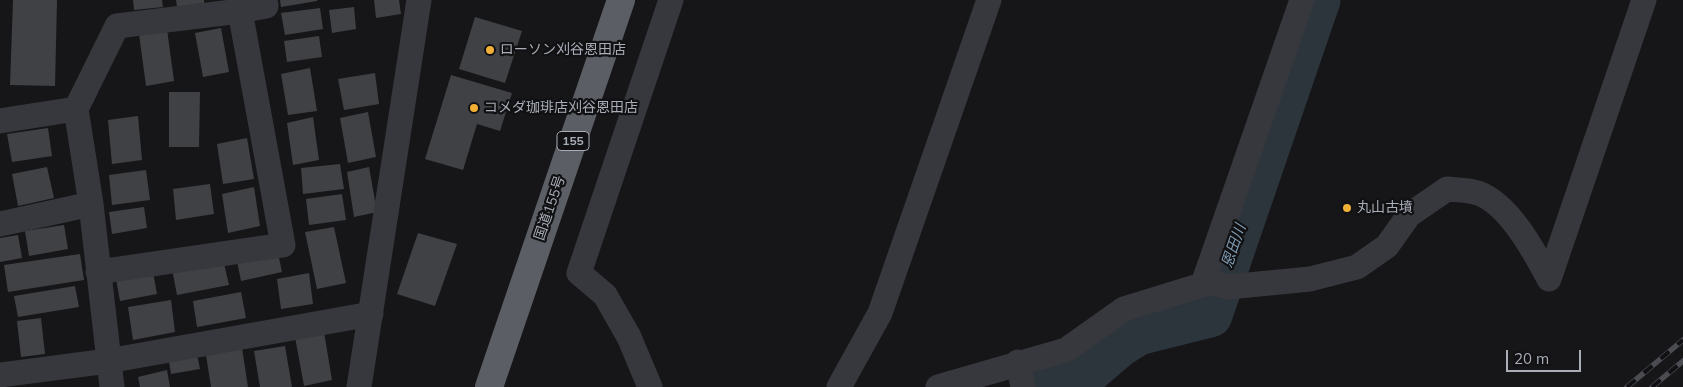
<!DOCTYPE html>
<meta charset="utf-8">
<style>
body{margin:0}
#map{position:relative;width:1683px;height:387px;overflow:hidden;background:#161618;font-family:Mulish,sans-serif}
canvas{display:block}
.scale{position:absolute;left:1506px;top:350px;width:75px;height:22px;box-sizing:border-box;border:2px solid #a8adb8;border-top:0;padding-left:6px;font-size:15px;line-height:18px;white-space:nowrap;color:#a8adb8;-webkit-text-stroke:4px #111113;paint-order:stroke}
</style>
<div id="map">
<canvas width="1683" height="387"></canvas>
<div class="scale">20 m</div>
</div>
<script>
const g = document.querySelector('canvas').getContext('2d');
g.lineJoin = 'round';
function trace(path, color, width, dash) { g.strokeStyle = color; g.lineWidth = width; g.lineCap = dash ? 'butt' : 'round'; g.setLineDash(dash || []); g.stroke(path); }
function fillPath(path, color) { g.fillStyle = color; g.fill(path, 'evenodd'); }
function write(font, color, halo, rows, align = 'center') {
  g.font = font + ' Mulish,"Noto Sans JP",sans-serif'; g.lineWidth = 4.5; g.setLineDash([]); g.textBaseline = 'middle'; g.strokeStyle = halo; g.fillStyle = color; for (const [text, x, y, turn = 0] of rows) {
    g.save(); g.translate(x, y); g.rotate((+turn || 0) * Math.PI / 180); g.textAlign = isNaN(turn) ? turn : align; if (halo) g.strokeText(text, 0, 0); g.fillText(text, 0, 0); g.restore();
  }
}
trace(new Path2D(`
 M1040,387L1091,369L1119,345L1138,333L1210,315L1318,0`), '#2c353c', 45);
fillPath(new Path2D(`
 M13,0H57L55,86L10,85Z
 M133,0H162L163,7L134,10Z
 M176,0H204V3L177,7Z
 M280,0H317V1L281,7Z
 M374,0H399L401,14L376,18Z
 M354,7L356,29L332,33L329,10Z
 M320,8L323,29L285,35L281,13Z
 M475,17L522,31L505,83L459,69Z
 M221,28L229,72L203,77L195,33Z
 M167,29L174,81L146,86L139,34Z
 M319,36L322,57L287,62L284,41Z
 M310,68L317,111L288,115L281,74Z
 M375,73L379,104L344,110L338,79Z
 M451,75L512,93L500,131L477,124L463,170L425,159Z
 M169,92H200L199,147H169Z
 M368,112L376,157L348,163L340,118Z
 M138,116L142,160L112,164L108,120Z
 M313,117L319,160L293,165L287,123Z
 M48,128L52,156L12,162L7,134Z
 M247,138L254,179L223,184L217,144Z
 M340,164L344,189L303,194L301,168Z
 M47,167L54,198L18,206L12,174Z
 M369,167L377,212L354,217L347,172Z
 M146,170L150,200L112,205L109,175Z
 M210,184L214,214L176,220L173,189Z
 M254,187L260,226L228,233L222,194Z
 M342,194L346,220L309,225L306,199Z
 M144,207L147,228L112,234L109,212Z
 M64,225L68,249L29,256L25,231Z
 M334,227L346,283L317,289L305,232Z
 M418,233L457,244L435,306L397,294Z
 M18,235L22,258L0,262V238Z
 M277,248L282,272L241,281L236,256Z
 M80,254L84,280L8,292L4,265Z
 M223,259L229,285L177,295L172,269Z
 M153,272L157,294L120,301L116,279Z
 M309,273L313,304L281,309L277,279Z
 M75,286L79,307L18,317L14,296Z
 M241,292L246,318L197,327L193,301Z
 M171,300L175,332L133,340L128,307Z
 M41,318L45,354L21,357L17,321Z
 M324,332L332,380L304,386L295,337Z
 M285,346L292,387H260L254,351Z
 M242,348L248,387H211L206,355Z
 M196,350L200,369L171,374L168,355Z
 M167,370L170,387H140L138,377Z`), '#404145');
trace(new Path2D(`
 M0,121L76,109
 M0,224L91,204
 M98,272L283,245L240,11
 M1204,281L1302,0
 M1018,362L1023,387
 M0,375L108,361L371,314
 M112,387L91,204L76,109L117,26L240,11L266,6L265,0
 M359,387L419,0
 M650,387L629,337L605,295L579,273L671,0
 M839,387L880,313L989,0
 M938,387L1066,350L1124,309L1202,285L1204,281L1228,287L1310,279L1357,267L1387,246L1409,215L1447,189C1457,190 1469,190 1478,193C1509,204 1534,251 1549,279L1644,0`), '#37383d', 25);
trace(new Path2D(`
 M489,387L621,0`), '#5b5e65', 28);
const rail = new Path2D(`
 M1627,387L1683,340
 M1652,387L1683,361`);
trace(rail, '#4a4c52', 5.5);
trace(rail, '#111113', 4, [11]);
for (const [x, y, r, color] of [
 [490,50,5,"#f2b134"],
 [474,108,5,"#f2b134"],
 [1347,208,5,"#f2b134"]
]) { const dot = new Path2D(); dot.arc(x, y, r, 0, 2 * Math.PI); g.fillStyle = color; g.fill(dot); trace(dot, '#111113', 2); }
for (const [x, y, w] of [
 [573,141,32]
]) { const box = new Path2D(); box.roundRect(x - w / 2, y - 9.5, w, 19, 4); g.fillStyle = '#111113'; g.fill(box); trace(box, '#a8adb8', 1); }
write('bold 12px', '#a8adb8', null, [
 ["155",573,141]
]);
write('14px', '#a8adb8', '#111113', [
 ["ローソン刈谷恩田店",500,50],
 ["コメダ珈琲店刈谷恩田店",484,108],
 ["丸山古墳",1357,208]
], 'left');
write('14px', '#a8adb8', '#111113', [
 ["国道155号",550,208,-71]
]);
write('italic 15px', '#7f9bb3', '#111113', [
 ["恩田川",1234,246,-71]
]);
</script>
